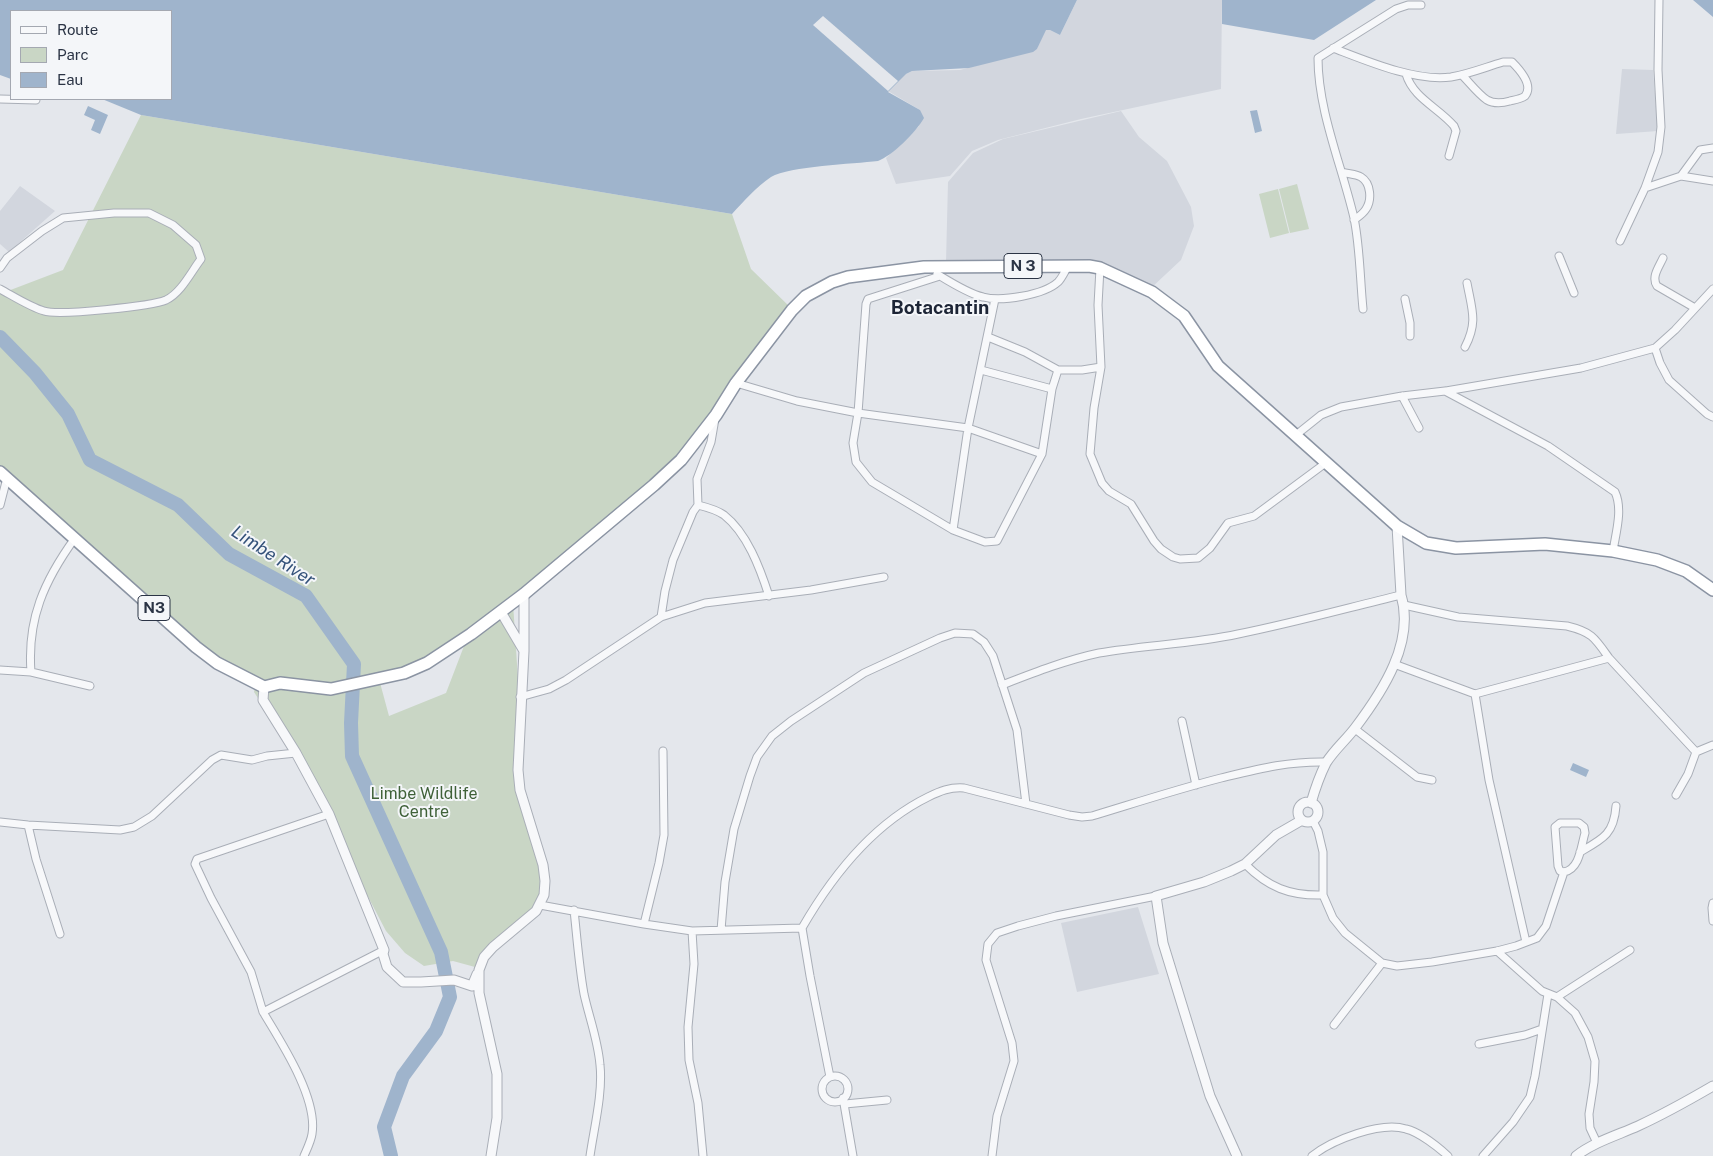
<!DOCTYPE html>
<style>
body{margin:0}
#map{position:relative;width:1713px;height:1156px;overflow:hidden;background:#e4e7ec;font-family:"Public Sans",sans-serif}
canvas{display:block}
.legend{position:absolute;left:10px;top:10px;width:162px;height:90px;box-sizing:border-box;background:#f4f6f9;border:1px solid #a4a8b1;margin:0;padding:6px 9px;list-style:none;font-size:15px;color:#2b3445}
.legend li{display:flex;align-items:center;gap:10px;height:25px}
.legend b{width:25px;border:1px solid #a4a8b1}
</style>
<div id="map">
<canvas width="1713" height="1156"></canvas>
<ul class="legend">
<li><b style="height:6px;background:#f7f8fa"></b>Route</li>
<li><b style="height:14px;background:#c9d6c5"></b>Parc</li>
<li><b style="height:14px;background:#9fb4cc"></b>Eau</li>
</ul>
</div>
<script>
const g = document.querySelector('canvas').getContext('2d');
g.lineJoin = 'round';
function fillPath(path, color) { g.fillStyle = color; g.fill(path, 'evenodd'); }
function trace(path, color, width, dash) { g.strokeStyle = color; g.lineWidth = width; g.lineCap = dash ? 'butt' : 'round'; g.setLineDash(dash || []); g.stroke(path); }
function write(font, color, halo, rows, align = 'center') {
  g.font = font + ' "Public Sans",sans-serif'; g.lineWidth = 4; g.setLineDash([]); g.textBaseline = 'middle'; g.strokeStyle = halo; g.fillStyle = color; for (const [text, x, y, turn = 0] of rows) {
    g.save(); g.translate(x, y); g.rotate((+turn || 0) * Math.PI / 180); g.textAlign = isNaN(turn) ? turn : align; if (halo) g.strokeText(text, 0, 0); g.fillText(text, 0, 0); g.restore();
  }
}
fillPath(new Path2D(`
 M1077,0H1222L1221,89L1081,119L998,140L972,151L950,176L896,184L886,158L919,126L920,110L888,91L823,16L906,74L912,71L960,70L1037,49L1045,30H1050L1060,35Z
 M1622,69L1653,70L1658,131L1616,134Z
 M1121,111L1139,137L1167,161L1191,207L1194,226L1181,260L1150,289L1091,261L946,262L948,182L973,153L1003,139Z
 M20,186L55,211L9,252L0,244V211Z
 M1138,907L1159,974L1077,992L1061,923Z`), '#d2d6de');
fillPath(new Path2D(`
 M141,115L732,214L751,269L791,308L678,461L513,603L519,695L515,778L544,880L539,903L478,962L475,967L453,961L424,966L405,953L386,931L289,746L254,692L257,676L217,659L0,470V294L63,270ZM469,633L446,693L389,716L379,679L417,668Z
 M1297,184L1309,229L1290,233L1279,189Z
 M1278,189L1289,233L1270,238L1259,194Z`), '#c9d6c5');
fillPath(new Path2D(`
 M0,0H1077L1060,35L1050,30H1046L1037,49L1033,52L969,68L912,71L906,74L888,92L920,110L924,118C916,132 892,156 878,161C853,164 790,166 771,177C756,187 744,201 732,214L141,115L102,99H171V11H11V79L0,75Z
 M1222,0H1376L1314,40L1222,24Z
 M1693,0H1713V17Z
 M88,106L108,115L100,134L91,130L95,120L84,115Z
 M1257,110L1262,131L1255,133L1250,111Z
 M1573,763L1589,770L1586,777L1570,770Z`), '#9fb4cc');
fillPath(new Path2D(`
 M823,16L898,81L888,91L813,25Z`), '#e4e7ec');
trace(new Path2D(`
 M0,337L35,373L68,414L90,460L178,505L229,554L306,596L354,664L351,723L352,756L441,952L450,997L436,1031L403,1076L384,1127L391,1156`), '#9fb4cc', 14);
const minor = new Path2D(`
 M1333,48C1367,61 1416,82 1451,77C1469,74 1486,67 1503,62H1512C1519,69 1534,85 1525,96C1521,99 1514,100 1510,101C1503,103 1494,104 1487,100C1478,94 1469,82 1462,75
 M1406,74C1413,98 1439,108 1454,126L1456,131L1449,156
 M0,99L36,100
 M1342,172C1348,174 1356,174 1361,177C1371,183 1372,200 1366,209C1363,214 1358,217 1354,220
 M1681,176L1713,181
 M1645,188L1681,176L1700,150L1713,148
 M1620,241L1645,188L1658,152L1661,127L1658,70L1659,0
 M1559,256L1574,293
 M1663,258C1659,267 1651,277 1657,286L1695,308
 M0,268L7,258L42,231L63,218L114,213H149L173,225L196,245L201,259C191,272 181,293 166,300C152,306 59,316 44,311C30,307 13,296 0,289
 M1100,268L1098,305L1101,367L1094,408L1090,454L1102,483L1109,491L1131,504L1154,541L1161,549L1173,557L1180,559L1198,558L1210,548L1228,523L1254,516L1327,462
 M937,274C950,282 969,294 983,297C1001,302 1044,295 1058,282C1062,278 1065,271 1068,266
 M940,276L868,299L866,304L858,413L853,443L856,462L872,482L953,530L985,542L997,541L1042,454L1052,389L1058,370H1082L1101,367
 M1713,289L1675,330L1655,348L1660,363L1669,380L1707,414L1713,417
 M1405,299L1410,323V336
 M1363,309C1360,279 1360,247 1354,218C1342,166 1318,111 1318,58L1396,9L1408,5H1421
 M988,337L1025,352L1058,370
 M1465,347C1478,322 1472,310 1467,283
 M981,370L1052,389
 M736,383L797,401L858,413L968,428L1042,454
 M1446,391L1581,368L1655,348
 M1402,396L1419,428
 M1296,435L1321,415L1341,407L1402,396L1445,391L1548,446L1615,492C1623,509 1616,532 1613,551
 M0,505L7,478
 M698,505C706,507 717,510 724,515C747,533 760,568 769,596
 M953,530L968,428L995,299
 M1404,605L1458,617L1567,626C1592,632 1595,638 1609,658
 M661,617L665,591L673,560L693,512L698,505L697,479L711,442L715,419
 M1394,664L1475,694L1609,658L1696,752
 M0,670L31,672L90,686
 M31,672C27,619 44,581 75,538
 M1002,685C1033,673 1066,660 1099,653C1145,645 1192,644 1238,634C1293,623 1347,608 1401,595
 M1475,694L1489,780L1526,942
 M520,697L549,689L566,680L661,617L705,603L811,590L884,577
 M1182,721L1196,785
 M1355,729L1417,777L1432,780
 M1676,795L1688,774L1696,752L1713,745
 M1313,821L1318,831L1323,852V895L1333,918L1345,933L1382,963L1397,966L1432,962L1497,951L1516,946L1537,938L1546,926L1564,872C1580,869 1581,846 1585,833L1584,827L1579,823H1560L1555,827L1558,866L1560,871L1564,872
 M0,822L28,825L120,830L134,827L152,816L212,760L221,755L252,760L267,756L296,753
 M28,825L36,859L60,934
 M1580,852C1603,839 1614,834 1616,806
 M1245,864C1268,887 1289,896 1323,895
 M1713,903L1712,908L1713,921
 M540,905L644,924L692,931L802,928
 M574,910C577,938 579,966 584,994C589,1017 598,1040 600,1065C603,1093 594,1128 590,1156
 M644,924L659,863L664,835L663,751
 M721,930L725,882L734,829L750,776L757,757L772,736L791,721L864,673L940,638L955,633L973,634L984,642L993,656L1017,730L1026,804
 M692,931L694,964L688,1027L689,1060L698,1103L703,1156
 M1497,951L1542,991L1557,997L1575,1013L1588,1037L1595,1061L1594,1082L1589,1114L1590,1128L1597,1143
 M1557,997L1630,950
 M263,1012L251,972L211,898L195,864L197,859L329,814
 M1334,1025L1382,963
 M1479,1044L1525,1035L1542,1029
 M822 1089a13 13 0 1 1 26 0a13 13 0 1 1-26 0Z
 M830,1077L810,976L802,928C832,876 873,824 928,797C940,791 950,787 964,788L1069,815L1082,817L1092,816C1135,803 1178,789 1221,778C1258,769 1288,761 1327,762
 M843,1098L853,1156
 M845,1104L887,1100
 M304,1156C307,1149 311,1141 312,1134C318,1098 281,1042 263,1012L384,950
 M992,1156L997,1116L1014,1061L1012,1043L986,960L988,944L997,933L1018,926L1056,916L1156,896
 M1312,1156C1332,1140 1381,1121 1406,1129C1419,1132 1438,1147 1448,1156
 M1483,1156L1513,1122L1530,1097L1535,1076L1548,994`);
const tertiary = new Path2D(`
 M501,612L524,651
 M264,687L263,700L296,753L329,814L384,950L383,954L387,967L403,982H421L454,980L472,986L477,974
 M1298 812a10 10 0 1 1 20 0a10 10 0 1 1-20 0Z
 M1311,803C1315,789 1320,775 1326,763C1334,750 1346,740 1355,728C1383,691 1415,642 1401,595L1397,526
 M491,1156L497,1118V1074L479,993V970L484,957L493,947L536,911L544,895L545,881L543,865L520,790L518,770L524,651V594
 M1237,1156L1210,1096L1163,943L1156,896L1204,882L1231,871L1245,864L1276,835L1302,820
 M1576,1156C1594,1142 1618,1135 1638,1126C1664,1114 1689,1100 1713,1086`);
const trunk = new Path2D(`
 M0,472L196,647L217,663L264,687L280,683L331,689L404,673L427,663L471,634L524,594L654,485L681,460L716,415L736,383L792,310L806,296L832,282L848,277L924,267L1089,266L1100,268L1152,292L1184,316L1218,366L1397,526L1426,543L1456,548L1545,544L1613,551L1657,560L1686,571L1713,590`);
trace(minor, '#a9aeb7', 9);
trace(tertiary, '#a9aeb7', 11);
trace(trunk, '#8b94a3', 14);
trace(minor, '#f7f8fa', 7);
trace(tertiary, '#f7f8fa', 9);
trace(trunk, '#fff', 11);
for (const [x, y, w] of [
 [1023,266,38],
 [154,608,32]
]) { const box = new Path2D(); box.roundRect(x - w / 2, y - 12.5, w, 25, 4); g.fillStyle = '#f4f6f9'; g.fill(box); trace(box, '#2b3445', 1); }
write('bold 15px', '#2b3445', null, [
 ["N 3",1023,266],
 ["N3",154,608]
]);
write('16px', '#3f6138', '#f4f6f9', [
 ["Limbe Wildlife",424,794],
 ["Centre",424,812]
]);
write('italic 18px', '#34527a', '#f4f6f9', [
 ["Limbe River",273,556,33]
]);
write('bold 19px', '#1d2536', '#f4f6f9', [
 ["Botacantin",940,308]
]);
</script>
